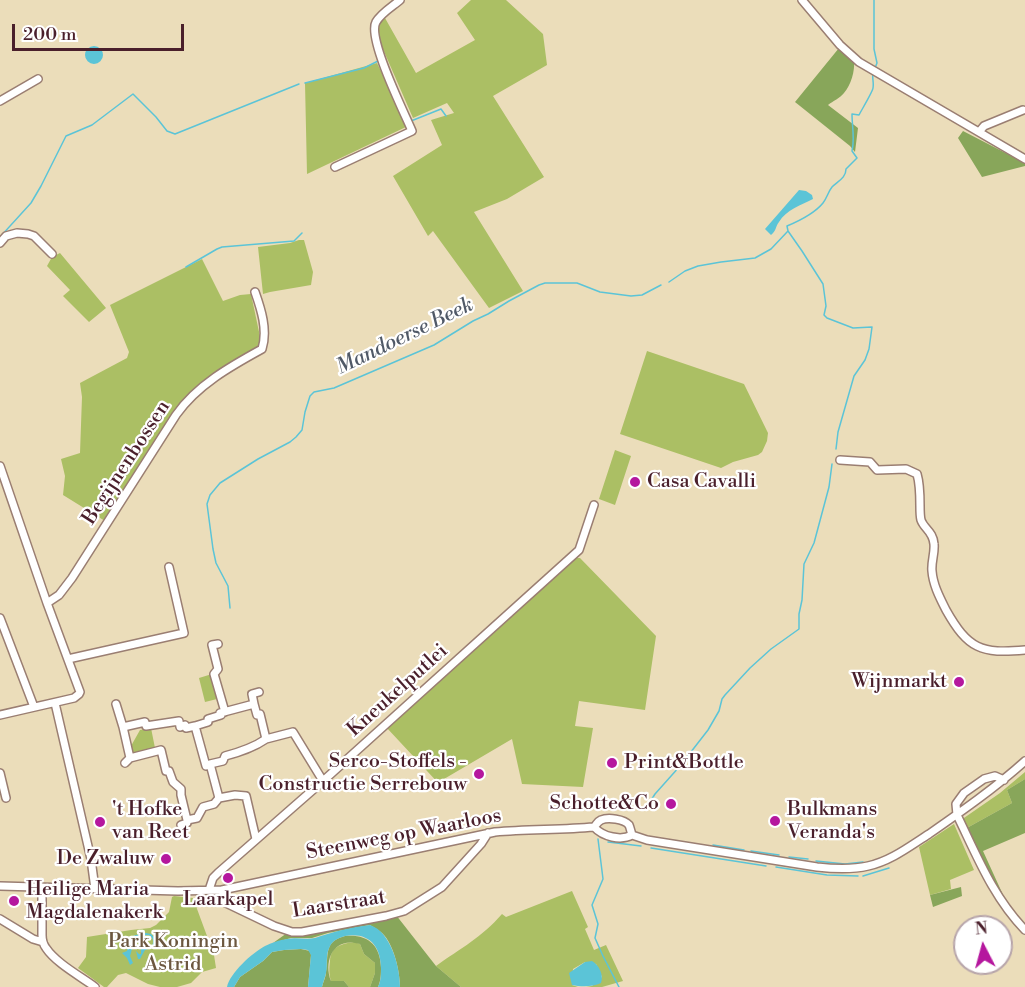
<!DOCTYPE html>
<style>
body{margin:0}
#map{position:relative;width:1025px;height:987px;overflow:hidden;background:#ebddba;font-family:"Libre Bodoni",serif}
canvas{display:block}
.north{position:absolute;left:953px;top:915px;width:60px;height:60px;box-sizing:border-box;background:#fff;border:2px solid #b7a5aa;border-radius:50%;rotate:354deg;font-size:16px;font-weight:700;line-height:24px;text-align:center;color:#4a1f2b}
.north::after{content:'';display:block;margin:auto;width:21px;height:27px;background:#b5179e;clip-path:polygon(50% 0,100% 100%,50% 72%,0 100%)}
.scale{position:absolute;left:12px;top:24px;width:172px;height:27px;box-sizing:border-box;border:3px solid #4a1f2b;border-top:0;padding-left:8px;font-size:18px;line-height:21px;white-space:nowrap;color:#4a1f2b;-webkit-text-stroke:4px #fff;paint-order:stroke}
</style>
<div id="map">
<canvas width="1025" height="987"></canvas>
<div class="north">N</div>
<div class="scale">200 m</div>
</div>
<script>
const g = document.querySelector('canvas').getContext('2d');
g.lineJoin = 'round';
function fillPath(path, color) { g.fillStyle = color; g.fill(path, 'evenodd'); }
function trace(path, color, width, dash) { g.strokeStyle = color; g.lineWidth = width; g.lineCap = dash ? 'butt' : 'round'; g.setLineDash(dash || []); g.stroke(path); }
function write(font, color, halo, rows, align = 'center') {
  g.font = font + ' "Libre Bodoni",serif'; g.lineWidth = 4.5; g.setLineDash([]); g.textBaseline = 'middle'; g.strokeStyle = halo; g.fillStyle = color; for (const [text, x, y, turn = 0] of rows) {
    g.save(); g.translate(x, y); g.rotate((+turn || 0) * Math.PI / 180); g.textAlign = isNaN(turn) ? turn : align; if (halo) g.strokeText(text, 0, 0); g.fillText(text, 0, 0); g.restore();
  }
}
fillPath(new Path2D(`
 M471,0H506L543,34L547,65L493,96L544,177L507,199L474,212L523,291L489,308L433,231L428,236L393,176L442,145L431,120L454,113L447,103L413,118L379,40V23L385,18L416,73L475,40L457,13Z
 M377,63L408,126L307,174L305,83Z
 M299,240H304L313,272L311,285L270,292L263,294L258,247L290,243Z
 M60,253L106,308L89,322L63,296L70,290L47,266L52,257Z
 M202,259L223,301L240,295L251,294L262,346L214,377L169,420L105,521L63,495L65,476L61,459L80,453L82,397L80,383L127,358L129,352L110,305Z
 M647,351L744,384L768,433L767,441L762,452L758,455L733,462L721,468L620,434Z
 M615,450L631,456L615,505L599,499Z
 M577,558H580L656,636L645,710L579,701L575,726L593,728L583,787L522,784L512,739L444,779L441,786L386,727L573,559Z
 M212,674L218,697H216L217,699L205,702L199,678Z
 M151,728L155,748L140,752L133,753L131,746L140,730Z
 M1025,772V779L1007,790L1012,803L965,829L961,820L1000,793Z
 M954,824L974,870L950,880L951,889L930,895L919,847Z
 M572,891L588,927L585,929L594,950L606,945L623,981L602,987H586L592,986L602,977L596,964L585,962L573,969L572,985L578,987H461L436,966C461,948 481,938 502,914L506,917Z
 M174,896L193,898L214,955L216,968L202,972L191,983L177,987H160L148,984L126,973L118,975L107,987H104L78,968L86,957L87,937L131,930L150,928L156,925L169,912L172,897Z
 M354,942L360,944L364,954L375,963V973L370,987H349L344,981H331C329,974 329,969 330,961C331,947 340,944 354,942Z`), '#abbf64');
fillPath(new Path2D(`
 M839,48L854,61C855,71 851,85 844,93C840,98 833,101 828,105L858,128L855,152L850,146L795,102Z
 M963,131L1025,163V166L982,177L958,138Z
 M1025,779V833L983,851L1004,897L1001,900L965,829L1012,803L1007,790Z
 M961,887L962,896L933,907L930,895Z
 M396,915L436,966L461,987H400C400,972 394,944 382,933C379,930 374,928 370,925L328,933L312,938H291L273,943L287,933Z
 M345,936C367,934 380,944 381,967C381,974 381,980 378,987H370L375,973V963L364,954L360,944C334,936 323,960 331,981H344L349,987H322C323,982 326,977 326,972C329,955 323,942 345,936Z
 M301,949L310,951L311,955L308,987H234L240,977L263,961L272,952L284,950Z`), '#88a65a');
fillPath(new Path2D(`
 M85 55a9 9 0 1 1 18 0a9 9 0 1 1-18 0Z
 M799,190L806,191L812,195L813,199C801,205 786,210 779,222C775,227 777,230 771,235L765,229Z
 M370,925C391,932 400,967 400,987H378C381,981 381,975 381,969C381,946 369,932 345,936C339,938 333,940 330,946C325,955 328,964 326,973C325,978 323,982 322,987H308L311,955L308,950L301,949L284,950L272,952L263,961L240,977L234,987H227C230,973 252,953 265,946C271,943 280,940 287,939C296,937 306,940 315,938C333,932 351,927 370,925Z
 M146,933L151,934L155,938V947L145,950L140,959H138L136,951L139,954H141V949L152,946C154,941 153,938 149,935C125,936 136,942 130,956L133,963L130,965L127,958L122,953L127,951C132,935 126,937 146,933Z
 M592,961C599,965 604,975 601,983C593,987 581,987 572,985L569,973L585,962Z`), '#5bc4d7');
trace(new Path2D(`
 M874,0V49L877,63L875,68
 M388,67L411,121L441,109L446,116
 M305,83L364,68L378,61
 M0,237L31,203L41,186L66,136L92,125L133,94L156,117L167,131L175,134L299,84
 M186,267L217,249L222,247L294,241L302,233
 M669,282L685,271L698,266L721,262L755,258L771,249L788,231
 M836,449L838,432L854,376L865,360L869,349L872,327L853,328L827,318L824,315L826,306L823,284L802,251L788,231L787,226C799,221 814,214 823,203C827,198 828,192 832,187C838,181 846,178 846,169L857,158L852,151C855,139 852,127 852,114L859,115C861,111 873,91 873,88C874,82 872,79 873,73
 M230,608L228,586L216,563L213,549L207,504L210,495L220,483L258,459L290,442L296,437L302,430L305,412L310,396L314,392L334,388L434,345L473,321L488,314L509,301L539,285L545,283H577L600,292L631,296L642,295L661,285
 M645,810L655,794L680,766L708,730L719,711L722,699L725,695L750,668L771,649L799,629V614L802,600L804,564L814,543L829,487L832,464
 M598,839L603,879L592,905L598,924L595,938L603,956L619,987
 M608,842L641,846
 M713,845L744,850
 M651,848L766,866
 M751,851L779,855
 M789,857L808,859
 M816,861L845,864L863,862
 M776,867L827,875L858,876
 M863,876L889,868`), '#5bc4d7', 1.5);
const minor = new Path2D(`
 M802,0L840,45L859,62L1025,159
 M0,101L38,79
 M979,132L984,126L1023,110
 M335,167L412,131C404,112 367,38 376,22C381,13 393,6 400,0
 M0,243L6,236L17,233L28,234L34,236L52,254
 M840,460L870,462L877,470L906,469L917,474C920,484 920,495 920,506C920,510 920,516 921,520C924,529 933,531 934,544C935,553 931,562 932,571C933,585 940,598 946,610C968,649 981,654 1025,650
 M0,466L47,603L80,692L79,694L74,698L0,715
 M47,603L59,595L72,578L176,415C197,385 231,366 262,349C268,330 261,309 255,292
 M0,618L34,707
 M218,644L212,645L218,669L214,674L225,712
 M68,659L184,633L169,567
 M55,703L91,859L95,889
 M116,704L123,727L145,722L146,726L179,721L180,727L185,725L186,728L195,726L206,766L210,764
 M254,704L252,694L259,692
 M195,726L208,722V719L221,715L220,713L254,704L257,715L260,714L266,739C253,748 240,752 225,756L223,761L210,764L219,798
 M123,727L130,758
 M266,739L293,732L323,781
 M125,763L130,758L161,750L166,771H169L173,782L181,789V795L187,820
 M0,773L6,798
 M1004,780L995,776L984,779L964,793L956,804L957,815C977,856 993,897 1025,930
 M181,825L187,823V820L197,818L203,807L214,804L219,798L235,795L246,796L256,839
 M594,827C603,837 621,841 632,835L647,840L817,867C835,869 851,870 868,866C891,861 910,846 929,834C962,811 995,788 1025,761
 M0,886L178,891L222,890L495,832C528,829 561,830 594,827C597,824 597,822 601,820C608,817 624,819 629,825C630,827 631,832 632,835
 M42,887V935C42,940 43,944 46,948C56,963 80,976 95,987
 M209,890L213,878L218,873L323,781L579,550L594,505
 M222,890L224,899L226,903L274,926L292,932H302L386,916L404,911L442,887L481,844L488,833
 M0,919L33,939L43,942`);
trace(minor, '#9a7e72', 10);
trace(minor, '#fff', 7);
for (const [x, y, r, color] of [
 [635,482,6,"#b5179e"],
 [959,682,6,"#b5179e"],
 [612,763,6,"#b5179e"],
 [479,774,6,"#b5179e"],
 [671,804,6,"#b5179e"],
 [775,821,6,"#b5179e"],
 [100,822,6,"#b5179e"],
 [166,859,6,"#b5179e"],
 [228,878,6,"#b5179e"],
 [14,901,6,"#b5179e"]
]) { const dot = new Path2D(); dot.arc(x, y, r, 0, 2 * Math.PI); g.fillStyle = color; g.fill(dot); trace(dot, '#fff', 2); }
write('20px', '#4a1f2b', '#fff', [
 ["Begijnenbossen",127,463,-57],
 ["Kneukelputlei",398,691,-42],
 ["Steenweg op Waarloos",404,835,-11],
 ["Laarstraat",339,905,-9]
]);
write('20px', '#4a1f2b', '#fff', [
 ["Casa Cavalli",647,482],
 ["Wijnmarkt",947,682,"right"],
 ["Serco-Stoffels -",467,762,"right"],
 ["Constructie Serrebouw",467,785,"right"],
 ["Print&Bottle",624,763],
 ["Schotte&Co",659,804,"right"],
 ["'t Hofke",112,810],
 ["van Reet",112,833],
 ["Bulkmans",787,810],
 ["Veranda's",787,833],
 ["De Zwaluw",154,859,"right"],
 ["Heilige Maria",26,890],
 ["Magdalenakerk",26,913],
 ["Laarkapel",228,900,"center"]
], 'left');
write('20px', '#6c573f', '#fff', [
 ["Park Koningin",173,942],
 ["Astrid",173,965]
]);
write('italic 21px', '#505967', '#fff', [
 ["Mandoerse Beek",405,337,-26]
]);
</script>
